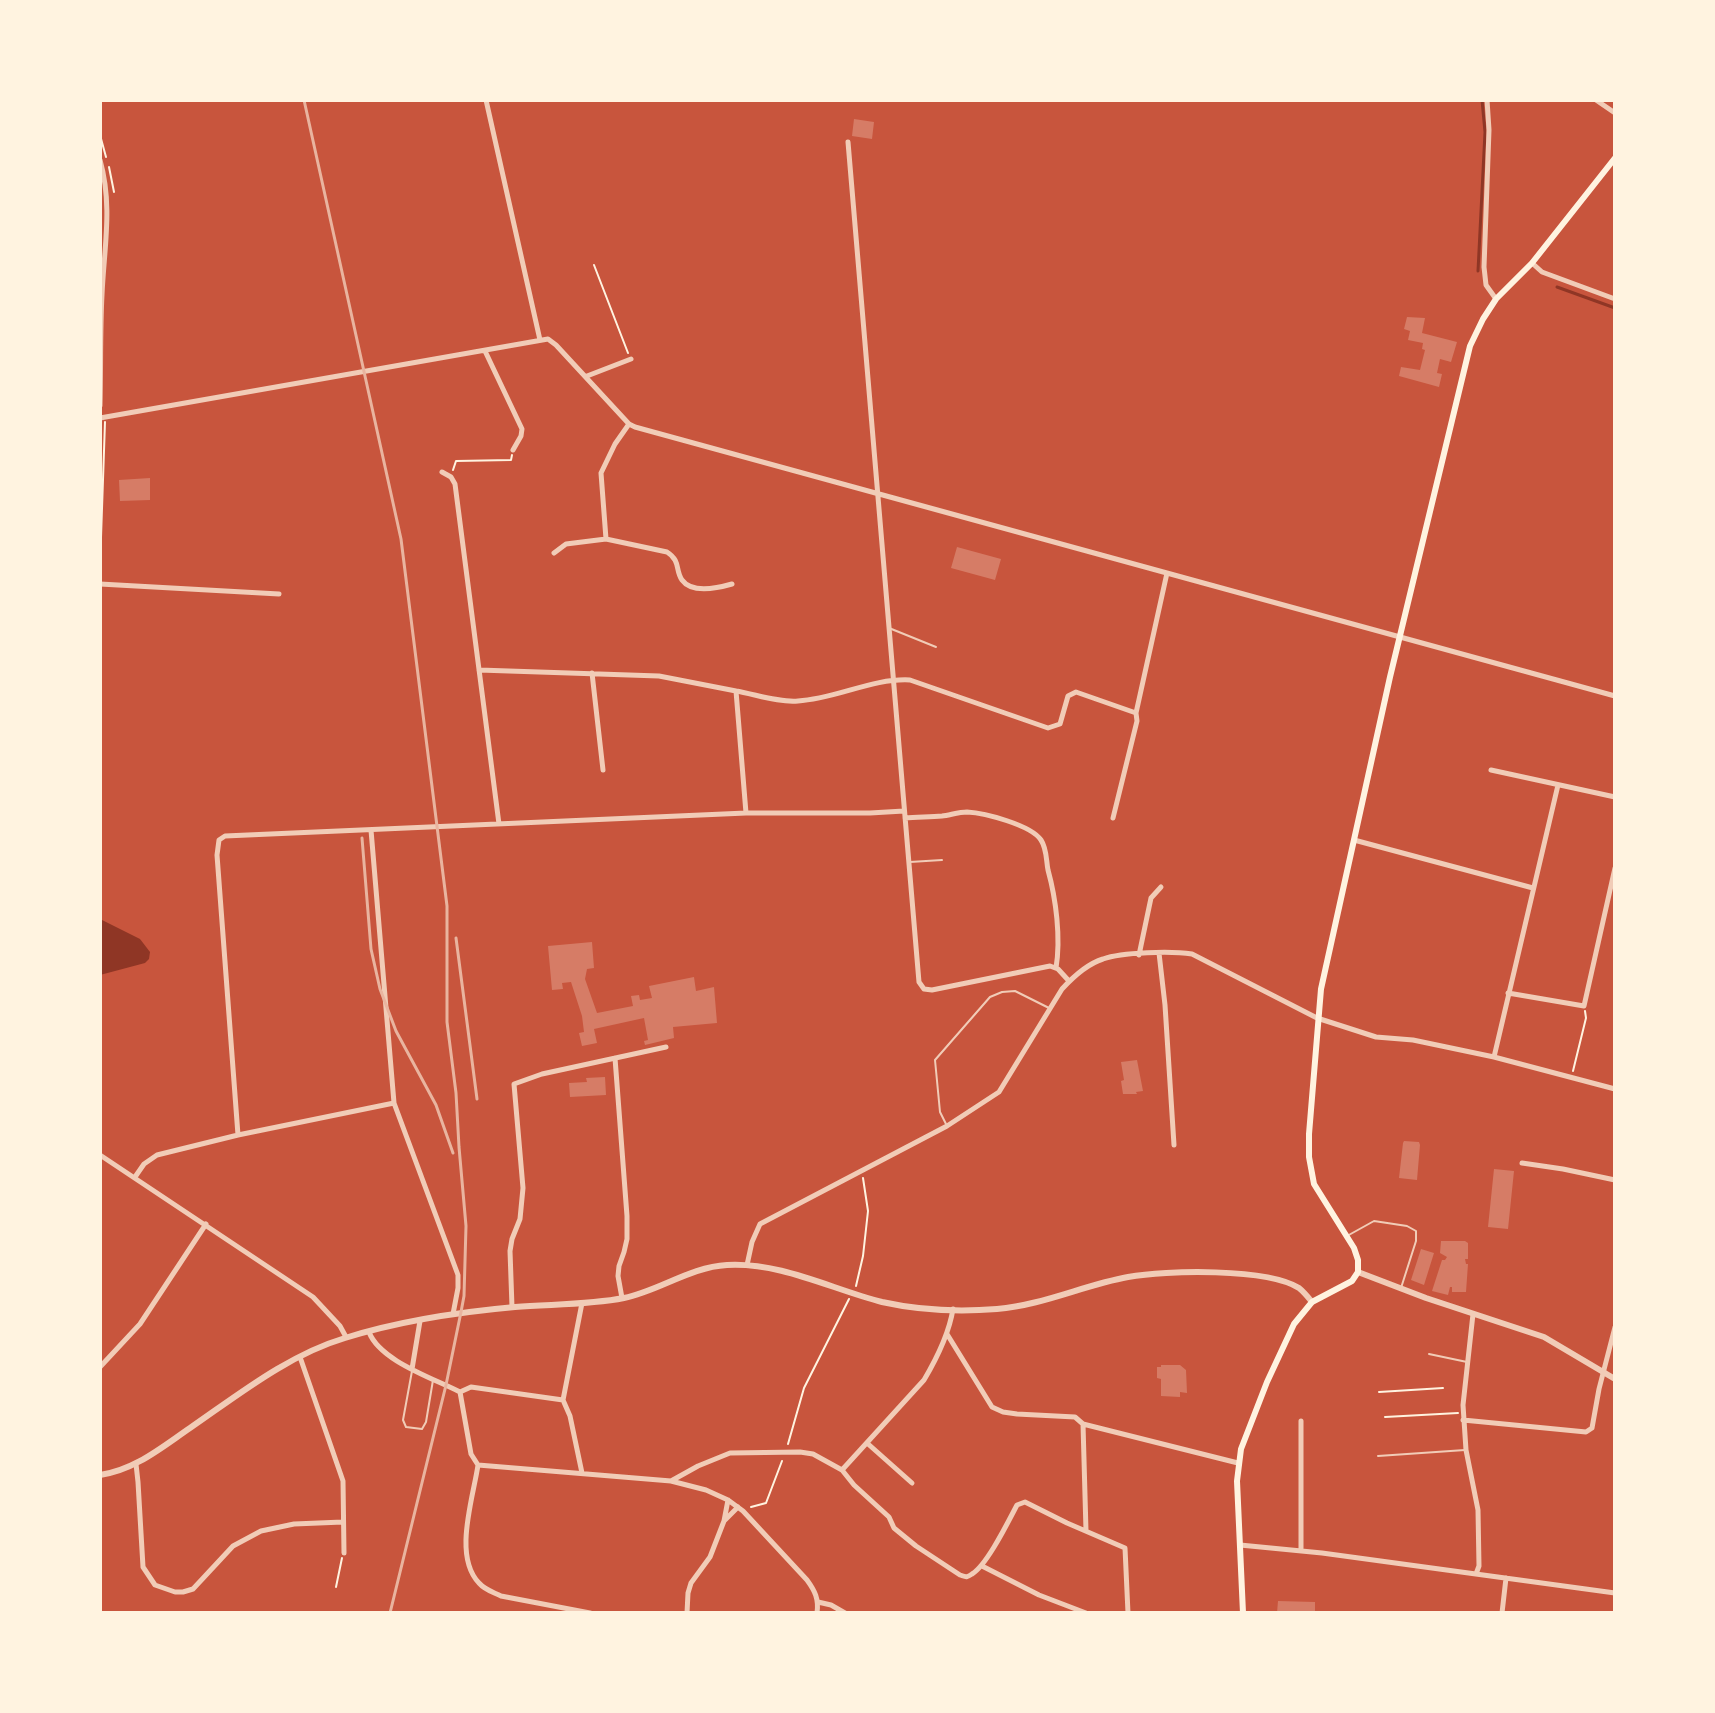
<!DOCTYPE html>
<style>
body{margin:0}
#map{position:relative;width:1715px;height:1713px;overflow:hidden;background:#c8553d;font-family:"PT Serif",serif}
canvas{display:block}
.frame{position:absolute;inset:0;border:102px solid #fff3e0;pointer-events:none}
</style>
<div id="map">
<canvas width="1715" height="1713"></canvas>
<div class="frame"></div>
</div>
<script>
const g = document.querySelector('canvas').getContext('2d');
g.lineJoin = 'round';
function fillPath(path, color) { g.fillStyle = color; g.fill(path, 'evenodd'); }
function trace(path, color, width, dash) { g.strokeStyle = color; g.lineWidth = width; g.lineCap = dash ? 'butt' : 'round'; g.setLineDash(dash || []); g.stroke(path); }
fillPath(new Path2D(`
 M100,919L140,939L150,952L149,959L145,963L100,975Z`), '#8f3625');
trace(new Path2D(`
 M1478,271L1485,132L1482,100
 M1557,287L1615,308`), '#8f3625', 3);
fillPath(new Path2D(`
 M854,119L874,122L872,139L852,136Z
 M1407,317L1425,318L1422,333L1457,342L1451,362L1440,359L1437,373L1442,374L1439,387L1399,376L1401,367L1420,370L1425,350L1422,349L1423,343L1408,340L1410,331L1404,329Z
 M150,478V500L120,501L119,480Z
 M957,547L1001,559L995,580L951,568Z
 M592,942L594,968L587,969L585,979L597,1013L633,1006L631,996L639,995L640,1000L652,998L649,986L694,977L696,991L714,987L717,1023L673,1027L674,1038L645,1045L644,1041L648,1040L644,1018L594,1029L597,1043L582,1046L579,1033L584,1032L582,1016L571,982L562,983L563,989L552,990L548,946Z
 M1137,1060L1143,1091L1136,1092L1137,1094H1123L1121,1081L1124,1080L1121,1062Z
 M605,1077L606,1095L570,1097L569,1083L587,1082L586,1078Z
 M1404,1141L1419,1142L1420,1145L1417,1180L1399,1178L1403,1143Z
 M1494,1169L1514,1171L1508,1229L1488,1227Z
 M1441,1241H1465L1468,1243V1259H1465L1466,1264H1468L1466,1292H1452V1287H1450L1448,1295L1432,1291L1442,1260H1445L1447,1257L1440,1253Z
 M1421,1249L1434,1253L1424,1285L1411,1280Z
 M1161,1365H1180L1186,1370L1187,1393L1180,1392V1397L1161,1396V1379L1157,1378V1367H1161Z
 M1278,1601L1315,1602V1613H1277Z`), '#d67c66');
trace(new Path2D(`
 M100,135L106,157
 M109,167L114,192
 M594,265L628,353
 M453,470L456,461L511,460L512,455
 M100,566L105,422
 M1573,1071L1586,1018L1585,1011
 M856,1286L863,1256L868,1211L863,1178
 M1379,1392L1443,1388
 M1385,1417L1458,1413
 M788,1444L804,1388L849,1299
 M751,1507L766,1503L782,1461
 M336,1587L342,1558`), '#fff3e0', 2);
trace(new Path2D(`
 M889,628L936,647
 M910,862L942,860
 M946,1124L940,1112L935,1060L990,997L1002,992L1015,991L1049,1008
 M1347,1236L1374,1221L1407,1226L1416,1231V1241L1401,1288
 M1429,1354L1467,1362
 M412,1371L403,1420L406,1427L422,1429L426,1422L433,1380
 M1378,1456L1465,1450`), '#f1ccb7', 2);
trace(new Path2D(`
 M486,100L540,340
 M1487,100L1489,130L1484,267L1486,285L1496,299
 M1596,100L1615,113
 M848,142L919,982L924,989L932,990L1050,966L1058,969L1069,981
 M100,160C113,206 104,248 102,295C100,332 101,369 100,406
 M1532,263L1542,272L1615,299
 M485,351L522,429L521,436L513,450
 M587,376L631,359
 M100,418L548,339L556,345L629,424L635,427L1615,696
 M442,472L451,477L455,484L499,824
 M606,539L667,552C681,561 675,570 682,580C692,594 718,588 732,584
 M554,553L566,544L606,539L601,473L615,444L629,424
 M100,584L279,594
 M479,670L659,676L736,691L746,813
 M592,673L603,770
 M736,691C754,694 780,703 798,701C836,699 872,678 910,680L1048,728L1060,724L1068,696L1076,692L1136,713
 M1491,770L1615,797
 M905,818C917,817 930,817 942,816C950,815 959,812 967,812C985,813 1031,825 1041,840C1047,849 1046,860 1048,870C1056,899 1061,938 1056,968
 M1113,818L1137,721L1136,713L1167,573
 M371,830L394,1103L458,1275V1288L453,1314
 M1354,840L1533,888
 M1159,953L1165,1005L1174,1145
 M1139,955L1151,898L1161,887
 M1508,993L1584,1006L1615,868
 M1494,1057L1558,785
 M615,1058L627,1216V1239L624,1252L619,1266L618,1276L622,1298
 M238,1135L217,855L219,840L225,836L746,813H870L904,811
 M100,1155L313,1297L340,1326L346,1337
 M1522,1163L1563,1169L1615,1180
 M135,1177L144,1164L157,1155L238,1135L394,1103
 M747,1265L752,1242L760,1224L947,1126L999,1092L1062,989C1073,977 1087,964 1103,959C1122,952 1172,951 1192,954L1317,1018L1376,1037L1413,1040L1494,1057L1615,1089
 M512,1307L510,1251L512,1239L520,1219L523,1188L514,1084L542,1074L666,1047
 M1473,1314L1463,1405L1466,1450L1478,1510L1479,1566L1476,1574
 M369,1332C380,1361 433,1378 460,1392L471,1454L478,1465C473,1499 453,1556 479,1583C485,1590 493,1592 501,1596L590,1613
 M947,1334L992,1407L1003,1412L1017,1414L1075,1417L1083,1424L1238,1463
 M300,1357L343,1481L344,1553
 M100,1367L140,1324L206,1224
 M412,1369L420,1321
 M460,1392L471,1387L563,1400
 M1463,1420L1586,1432L1592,1428L1599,1389L1615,1327
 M1083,1424L1086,1531
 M867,1443L912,1483
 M136,1464L138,1482L143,1567L155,1585L175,1592H183L193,1589L233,1546L261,1531L294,1524L343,1522
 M478,1465L671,1481L706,1490L728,1500L743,1511L807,1580C815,1591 819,1599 817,1613
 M842,1470L924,1380C937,1358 949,1334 953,1309
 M582,1473L570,1416L563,1400L582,1303
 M671,1481L698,1466L730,1453L800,1452L813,1454L842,1470L854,1485L889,1517L894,1528L916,1546L960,1575C966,1577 966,1578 972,1574C987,1565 1008,1522 1017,1505L1025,1502L1067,1523L1125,1548L1128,1613
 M725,1520L738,1507
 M1240,1545L1322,1553L1615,1593
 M1301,1551V1421
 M982,1566L1039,1595L1086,1613
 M818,1602L831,1605L845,1613
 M687,1613L688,1593L691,1583L710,1557L724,1521L728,1500
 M1502,1613L1506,1578`), '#f1ccb7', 5);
trace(new Path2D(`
 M1358,1272L1426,1298L1544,1337L1615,1379
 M100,1475C135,1470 162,1447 190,1428C238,1395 288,1355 345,1338C399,1321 459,1312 515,1307C551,1304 588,1305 624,1298C659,1291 690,1267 727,1265C781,1262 831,1289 882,1302C918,1310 960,1312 997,1309C1043,1305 1084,1285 1128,1277C1166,1270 1267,1268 1299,1288C1304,1292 1308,1297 1312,1302`), '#f1ccb7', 6);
trace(new Path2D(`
 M1243,1613L1237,1481L1241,1449L1267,1382L1294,1324L1312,1302L1352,1281L1358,1272V1260L1354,1248L1314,1184L1309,1157V1134L1321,989L1390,677L1470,346L1483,319L1496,299L1532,263L1615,158`), '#fff3e0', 6);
trace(new Path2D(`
 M304,100L401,539L447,906V1022L456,1093L459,1147L466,1226L464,1296L461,1312L446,1385L390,1613
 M362,838L371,949L380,989L396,1031L436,1105L453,1153
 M456,938L477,1099`), '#e9b49f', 3);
</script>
